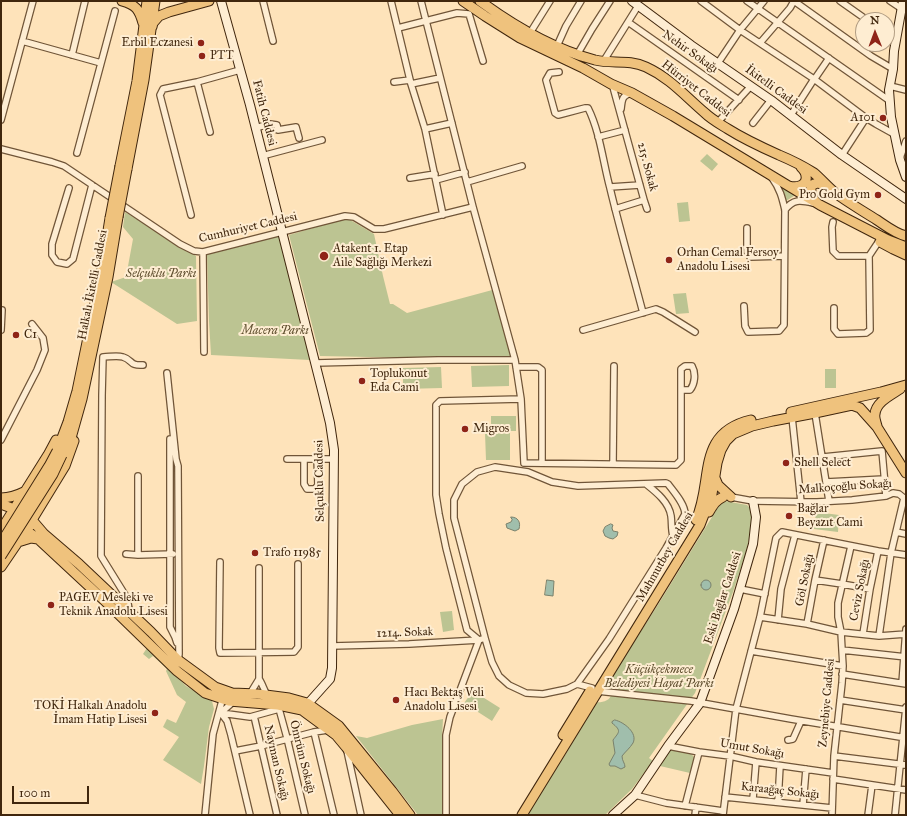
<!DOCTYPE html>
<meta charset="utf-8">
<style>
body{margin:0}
#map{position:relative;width:907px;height:816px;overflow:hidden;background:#fee3ba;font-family:"IM FELL Great Primer",serif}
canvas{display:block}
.frame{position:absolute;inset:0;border:2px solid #40260d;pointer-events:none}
.north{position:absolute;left:855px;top:12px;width:40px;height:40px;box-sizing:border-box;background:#feedd2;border:1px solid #b29d83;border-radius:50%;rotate:359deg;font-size:11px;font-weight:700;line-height:16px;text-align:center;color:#40260d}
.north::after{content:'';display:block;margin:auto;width:14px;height:18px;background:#8f2418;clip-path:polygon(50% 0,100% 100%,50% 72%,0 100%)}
.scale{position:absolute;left:12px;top:786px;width:77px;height:18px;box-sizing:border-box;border:2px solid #40260d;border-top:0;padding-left:5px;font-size:12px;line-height:14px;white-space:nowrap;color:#40260d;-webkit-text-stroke:3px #feedd2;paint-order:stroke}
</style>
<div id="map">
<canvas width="907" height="816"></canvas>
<div class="frame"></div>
<div class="north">N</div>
<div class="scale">100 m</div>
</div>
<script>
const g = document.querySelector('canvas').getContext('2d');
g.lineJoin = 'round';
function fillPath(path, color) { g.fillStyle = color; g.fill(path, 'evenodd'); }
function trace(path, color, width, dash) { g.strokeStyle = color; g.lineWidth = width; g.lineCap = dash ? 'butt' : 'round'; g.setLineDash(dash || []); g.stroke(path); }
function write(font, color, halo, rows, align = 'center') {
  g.font = font + ' "IM FELL Great Primer",serif'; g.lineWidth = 4; g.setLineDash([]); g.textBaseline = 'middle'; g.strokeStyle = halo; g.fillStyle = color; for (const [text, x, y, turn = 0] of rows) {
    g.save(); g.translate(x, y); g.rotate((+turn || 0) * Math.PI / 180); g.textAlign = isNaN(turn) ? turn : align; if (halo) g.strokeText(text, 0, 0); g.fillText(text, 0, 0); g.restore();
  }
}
fillPath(new Path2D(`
 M707,154L718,164L712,171L700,161Z
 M781,185L797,194L786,201Z
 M688,202L690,221L679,222L677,203Z
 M125,212L196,256L197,321L177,324L111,282L126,277L133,239L123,227Z
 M347,218L374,234L383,276L390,304H393L407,313L496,289L515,360L320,356L289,235Z
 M279,236L310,360L211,355L209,321L207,254Z
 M686,293L689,313L676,314L673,294Z
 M509,365V386L472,387L471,366Z
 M441,367L442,388L403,389V368Z
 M825,369H836V388H825Z
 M491,416H516V431H491Z
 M485,433H510V460H486Z
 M725,501L747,505L752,510L754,518L746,552L733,592L695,693L649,758L653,761L632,789L605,815H527L567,752L595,702C601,703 611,701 611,694C611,690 610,687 610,684C611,680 613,676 615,672L659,603L720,504Z
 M816,512L839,515L838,532L814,529Z
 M452,611L454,630L443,632L440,612Z
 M147,648L170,669L186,686L212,701L214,709L209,727L204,766L201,784L163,760L179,737L163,727L167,719L176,723L186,702L177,695L166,671L167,669L153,656L149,659L143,654Z
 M473,691L500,708L492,721L464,703Z
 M443,719L442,738V815H418L356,736L367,738L412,725Z
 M670,750H672C682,751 690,749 695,759L690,773L660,766Z`), '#bcc492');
const water = new Path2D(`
 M511,517C518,517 521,522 519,529L515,531L507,528L506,524L511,522L512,520Z
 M611,524L613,525L612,528L613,531L618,532L617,536L613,539L609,538L605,536L603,531L605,527Z
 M547,580L554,581L553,596L545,595Z
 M701 585a5 5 0 1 1 10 0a5 5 0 1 1-10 0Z
 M615,720C624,722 638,733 633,743C630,748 625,752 622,756C622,761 625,763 625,767L621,769L615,766H610L609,764L615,753L613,740C619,732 622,731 612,723V722Z`);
fillPath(water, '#a0beac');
trace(water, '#7a816c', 1);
const street = new Path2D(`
 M263,1L273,41
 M391,1L411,84L425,129L443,215
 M421,1L473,207L515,360L521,399L524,463L676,465L681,460V369L685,366H692C696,373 695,384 690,390H681
 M701,1L740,30L814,79L866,118L876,124L894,134
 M747,1L890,101
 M794,1L871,56L893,69
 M840,1L867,20
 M890,1L902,9
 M628,22L739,100
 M398,28L457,13L469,14L483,61
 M530,33L550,1
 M887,33L896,39
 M22,41L101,63
 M760,43L790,8L794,1
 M557,46L566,26L581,1
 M72,55L85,1
 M577,55L592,29L610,1
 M603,62L638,6
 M718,63L740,30L764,1
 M559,72L550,73L546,80L555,113L558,115L562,114L585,108H588C600,132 603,162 610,188C620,230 632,271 643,313
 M197,82L210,132
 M394,82L410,80
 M411,84L440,78
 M611,84L613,87L644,200L615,209
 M890,86L906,90
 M621,109C622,100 622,95 632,93
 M791,115L814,79L816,77L829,58
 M1,120L33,1
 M718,122L751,86
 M753,123L771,100
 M255,128L270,124L277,125L278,130L296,127L299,138
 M425,129L452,123
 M598,137L625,130
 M1,149L52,162L64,166L180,244L194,251L203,252L345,216L354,217L374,229H384L473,207
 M77,153L115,11
 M842,155L866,118
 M262,156L322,140
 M900,158L906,141
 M410,178L435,174
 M436,180L465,172
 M467,182L522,166
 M610,187L640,185
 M69,188L52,244V255L57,262L67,264L73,259L92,185
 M644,200L647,209
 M785,210C793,199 800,200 813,203
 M191,215L160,95L163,89L197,82L240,70
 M833,222L832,227L833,251L838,256H869L879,241
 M747,228V252L750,257L784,256
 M203,252L204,352
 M744,306L745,326L748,332L779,331L784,325L785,210C782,197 780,189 772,178
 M834,308V329L838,334L866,333L870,330L869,256
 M1,330L2,310
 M583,330L656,309L663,312L695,332
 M315,363L438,360H515
 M516,367H538L542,370V463
 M167,373L176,459L178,466L179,654L178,662
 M815,413L829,501
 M792,417L801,502
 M170,439V627L175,637L177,643
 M1,440L37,370L45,350L43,338L32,324
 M823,457L882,451L886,496
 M287,459H334
 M304,459V484L307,489H315L318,485L317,459
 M613,464L614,366
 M826,482L884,479
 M646,484C656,492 669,502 671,516C672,523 671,529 673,536
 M731,497L753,501L817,502L852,500L886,496L893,493L899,494L904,498L891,553L879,636
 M896,532L906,534
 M126,554L138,555L173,554
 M138,555V476
 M220,562L219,648L220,653L294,652L298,647V564
 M259,568V679C262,683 264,690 267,695
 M815,580L842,584L870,589
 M740,589L765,594
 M129,609L127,598L101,556L102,395L103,357C109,357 117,355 123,357C133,360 129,366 143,365
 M760,617L807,624L841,632L879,636L906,634
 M778,620L781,589L795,535
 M807,624L815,580L824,540
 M863,634L870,589L878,551
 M485,638L454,518V500L462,484L477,472L495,467L528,472L552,482L578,486L666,483L668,484C674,492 685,504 685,514L666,548L609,639L577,684L567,689L543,694L526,693L509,685L499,676L492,662L485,638L479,640L467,630L446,548L439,514L436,495V405L440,401L521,399
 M332,646L409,644L479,640L450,717L446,735V815
 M842,650L906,657
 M751,651L843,666
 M842,674L906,684
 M902,683L906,629
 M577,684L592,688
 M597,691L691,701L791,719L906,738
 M249,694L251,692L259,679
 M840,700L906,710
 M278,705L287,738L305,815
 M219,712L224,710L233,702
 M221,713L227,721L231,735L250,815
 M221,713L250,717L279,709
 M254,716L277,815
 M314,732L334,815
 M788,740L793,739L801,721
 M668,746L699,752L730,756L756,762L833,773
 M235,751L261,746L314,732L328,730
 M347,751L361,815
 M834,756L906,765
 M833,779L906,790
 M635,795L666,803L723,811
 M725,797L832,808
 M753,799L756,762
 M778,802L780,766
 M803,805L806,769
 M685,806L699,752
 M205,815L213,734L223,697
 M695,815L696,807
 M723,815L736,709L760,617L776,538L782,532L878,551L906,555
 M832,815L834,756L842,683L843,666L842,650L841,632L838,617V603L851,546
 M868,815L872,785
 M895,815L906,707`);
const secondary = new Path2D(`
 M221,1L250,105L323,394L330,423L334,450L332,668L330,679L304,708
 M632,1L691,45L771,100L842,155L906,199
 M903,1L894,51L893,69L889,90L891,117L900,160L906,177
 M613,815L635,795L668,746L700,703L734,609L753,544L756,517L753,501`);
const primary = new Path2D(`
 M122,1C136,5 139,9 143,23
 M463,1L485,16L520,38L583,68L611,84L632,93L673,116L820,205L888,240L906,247
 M480,1C514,26 553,49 595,60C612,64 629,59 646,67C670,78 685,96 705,113C711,119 720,124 728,129C744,139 761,147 779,155C791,160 803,166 814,173C821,179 827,186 834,192C847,202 863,211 877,220C886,226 896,234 906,236
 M152,27L153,23L159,16L169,12L209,1
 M120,166L137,81L147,1
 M127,169L144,80L155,1
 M789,186C796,188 808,186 806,176C806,172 803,169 801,167
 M817,203C812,198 809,192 812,185L817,183L823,184L827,187
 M880,242L893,249L906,255
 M791,412L881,392L906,385
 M877,426C876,422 874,418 875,414C876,402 891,395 900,389
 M57,451L68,422L77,391L101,274L110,218
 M62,455L71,438L82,399L108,277L118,217
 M715,478L718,485L731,497
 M1,498C10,498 18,495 26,491
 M1,504L14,509
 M14,509L21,507L28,510L30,513L32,520L44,534L79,564L151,632L178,660L215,687L232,693L258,694L289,698L307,703L339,726L392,791L410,815
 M709,512C713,505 716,500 723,497
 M696,520C714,481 695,433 751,420
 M1,530L48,455L56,440
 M25,530L36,537L107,603L177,671L205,693L229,701L278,705L302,710L336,735L346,747L400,815
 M18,542L25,530L30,526L32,520L65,466L74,441
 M1,567L18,542L31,538L38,539
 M563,735L590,691
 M522,815L700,525L712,494L717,463L721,450L726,441L733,434L752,426L773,421L815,413L852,405L860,408L877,427L906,473`);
trace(street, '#705538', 8);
trace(secondary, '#40260d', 10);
trace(primary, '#40260d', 11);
trace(street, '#feedd2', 5.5);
trace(secondary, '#feedd2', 8);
trace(primary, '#efc27d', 9);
const primaryBridge = new Path2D(`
 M118,217L127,169
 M110,218L120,166
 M1,543L49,466L57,451
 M1,556L53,474L62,455`);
trace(primaryBridge, '#40260d', 11, []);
trace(primaryBridge, '#efc27d', 9);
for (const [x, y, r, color] of [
 [201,43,4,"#8f2418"],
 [202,56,4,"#8f2418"],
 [883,118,4,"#8f2418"],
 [878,195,4,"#8f2418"],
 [324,256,5,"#8f2418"],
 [669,260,4,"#8f2418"],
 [16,335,4,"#8f2418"],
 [362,381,4,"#8f2418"],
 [465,429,4,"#8f2418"],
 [786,463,4,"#8f2418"],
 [789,516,4,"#8f2418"],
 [255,553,4,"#8f2418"],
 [51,605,4,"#8f2418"],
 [396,700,4,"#8f2418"],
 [155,713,4,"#8f2418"]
]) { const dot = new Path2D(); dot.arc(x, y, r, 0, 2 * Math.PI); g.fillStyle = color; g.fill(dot); trace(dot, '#feedd2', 1.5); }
write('12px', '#40260d', '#feedd2', [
 ["Erbil Eczanesi",193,43,"right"],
 ["PTT",210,56],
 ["A101",875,118,"right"],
 ["Pro Gold Gym",870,195,"right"],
 ["Atakent 1. Etap",333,249],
 ["Aile Sağlığı Merkezi",333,263],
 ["Orhan Cemal Fersoy",677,253],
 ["Anadolu Lisesi",677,267],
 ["C1",24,335],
 ["Toplukonut",370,374],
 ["Eda Cami",370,388],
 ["Migros",473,429],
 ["Shell Select",794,463],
 ["Bağlar",797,509],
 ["Beyazıt Cami",797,523],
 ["Trafo 11985",263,553],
 ["PAGEV Mesleki ve",59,598],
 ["Teknik Anadolu Lisesi",59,612],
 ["Hacı Bektaş Veli",404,693],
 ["Anadolu Lisesi",404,707],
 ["TOKİ Halkalı Anadolu",147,706,"right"],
 ["İmam Hatip Lisesi",147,720,"right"]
], 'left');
write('12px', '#40260d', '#feedd2', [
 ["Nehir Sokağı",690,52,35],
 ["Hürriyet Caddesi",696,89,38],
 ["İkitelli Caddesi",776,90,36],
 ["Fatih Caddesi",264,113,76],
 ["215. Sokak",647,167,75],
 ["Cumhuriyet Caddesi",248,228,-13],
 ["Halkalı İkitelli Caddesi",93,285,-79],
 ["Selçuklu Caddesi",320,481,-91],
 ["Malkoçoğlu Sokağı",845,487,-4],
 ["Mahmutbey Caddesi",665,557,-60],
 ["Göl Sokağı",805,580,-79],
 ["Ceviz Sokağı",860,590,-79],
 ["Eski Bağlar Caddesi",723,598,-72],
 ["1214. Sokak",405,633,-2],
 ["Zeynebiye Caddesi",827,703,-85],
 ["Umut Sokağı",752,749,10],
 ["Ömrüm Sokağı",302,757,76],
 ["Nayman Sokağı",276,763,77],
 ["Karaağaç Sokağı",780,791,6]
]);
write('italic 12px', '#5f4e2e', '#feedd2', [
 ["Selçuklu Parkı",161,274],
 ["Macera Parkı",275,331],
 ["Küçükçekmece",659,670],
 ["Belediyesi Hayat Parkı",659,684]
]);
</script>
